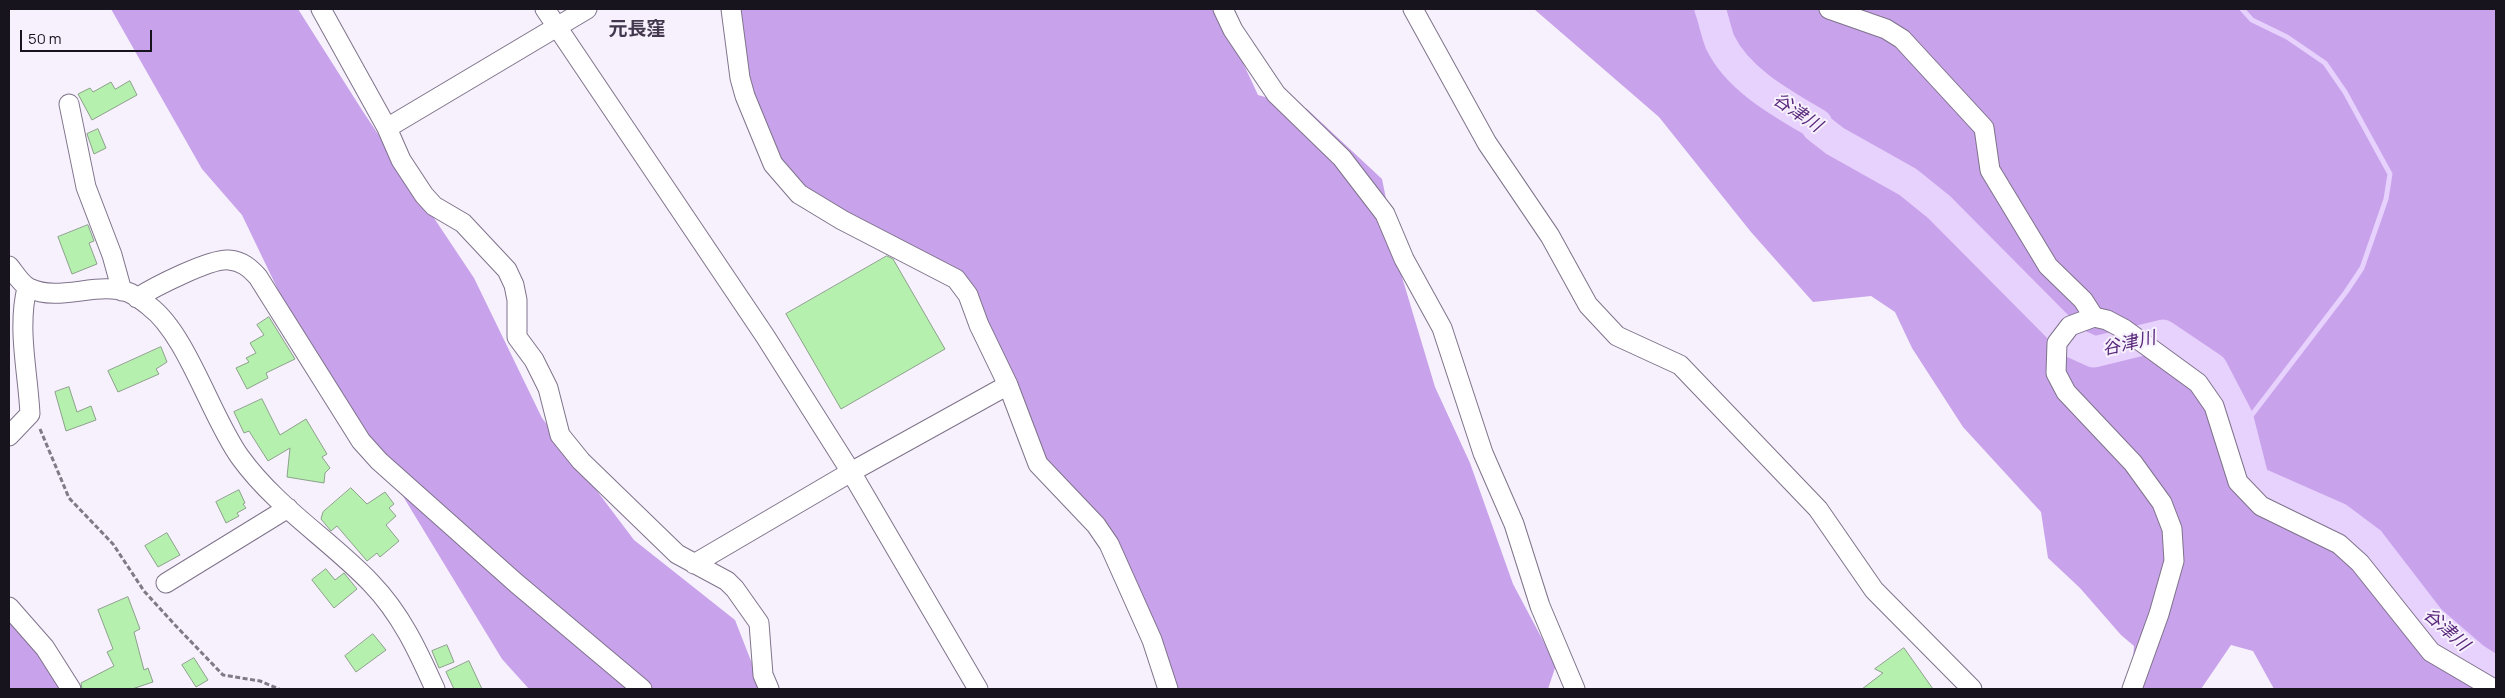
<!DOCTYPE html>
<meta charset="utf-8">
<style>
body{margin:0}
#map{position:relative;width:2505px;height:698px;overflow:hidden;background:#f6f1fc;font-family:Manrope,sans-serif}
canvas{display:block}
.frame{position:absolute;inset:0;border:10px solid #18141d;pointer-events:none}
.scale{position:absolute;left:20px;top:30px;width:132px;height:22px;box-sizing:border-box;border:2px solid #18141d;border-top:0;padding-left:6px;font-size:15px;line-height:18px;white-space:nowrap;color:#18141d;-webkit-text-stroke:4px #f6f1fc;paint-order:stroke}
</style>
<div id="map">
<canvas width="2505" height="698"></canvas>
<div class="frame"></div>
<div class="scale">50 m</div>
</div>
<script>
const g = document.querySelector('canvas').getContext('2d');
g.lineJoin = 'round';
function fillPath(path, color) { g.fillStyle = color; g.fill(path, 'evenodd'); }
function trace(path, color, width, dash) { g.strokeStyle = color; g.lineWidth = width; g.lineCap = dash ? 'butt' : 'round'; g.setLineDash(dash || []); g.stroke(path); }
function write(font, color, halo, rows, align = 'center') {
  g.font = font + ' Manrope,"Noto Sans JP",sans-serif'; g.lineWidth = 4; g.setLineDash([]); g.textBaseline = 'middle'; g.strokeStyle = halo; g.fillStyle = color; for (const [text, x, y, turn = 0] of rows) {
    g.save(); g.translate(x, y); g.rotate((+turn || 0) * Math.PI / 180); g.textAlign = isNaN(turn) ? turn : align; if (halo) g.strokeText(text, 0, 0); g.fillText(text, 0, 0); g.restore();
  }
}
fillPath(new Path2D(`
 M111,9H298L362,110L474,278L542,418L634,540L735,620L762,689H529L502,659L280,294L242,215L202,169Z
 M726,9H1218L1258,95L1307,109L1382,179L1402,277L1435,387L1470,463L1513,584L1556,665L1548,689H1177L1131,593L1044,464L972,293L842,220L773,164Z
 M1534,9H2496V689H2274L2253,651L2231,645L2201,689H2131L2134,646L2121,635L2080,588L2048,558L2041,512L1963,427L1912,348L1895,312L1871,296L1813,302L1751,232L1659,117Z
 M9,619L47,660L63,689H9Z`), '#c8a2ea');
trace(new Path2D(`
 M2241,429L2346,292L2362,268L2386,199L2390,174L2345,92L2325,63L2287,37L2252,20L2242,9`), '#e7d1fd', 5);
trace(new Path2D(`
 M1710,9C1714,20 1716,32 1720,42C1738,80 1783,104 1817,124V127L1835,141L1908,182L1939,207L2074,343L2094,352L2163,335L2212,368L2238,418L2254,481L2338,518L2370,542L2430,620L2474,658L2496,672`), '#e7d1fd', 31);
const building = new Path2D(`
 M130,81L137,95L92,120L78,94L90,88L93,92L111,82L115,89Z
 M98,129L106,148L94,154L87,134Z
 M88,225L94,241L89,243L97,264L72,274L58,237Z
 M887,256L893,259L945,349L841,409L786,314Z
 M269,317L295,359L266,373L268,378L247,389L236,368L249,362L246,358L256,353L250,343L264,335L257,325Z
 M161,347L167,362L156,369L159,374L118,392L108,371Z
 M69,387L77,412L91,406L96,420L66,431L55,392Z
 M262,399L280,435L306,419L327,454L322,457L330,468L325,473L324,483L287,477L290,448L268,461L249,431L244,433L234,412Z
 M351,488L367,504L385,492L394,504L389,508L396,516L386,525L399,541L380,557L377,553L367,561L337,526L331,531L321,519L323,512Z
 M239,490L245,503L243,504L246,508L237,513L239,516L226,523L216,502Z
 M167,533L180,555L158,567L145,546Z
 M326,569L335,580L344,573L357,589L334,608L312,580Z
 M128,597L140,629L134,632L144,670L148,668L153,682L132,689H82L81,683L114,666L107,652L113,649L98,610Z
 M373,634L386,650L356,672L345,656Z
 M447,645L454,662L439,668L432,651Z
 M1904,648L1933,689H1862L1883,673L1875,669Z
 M194,658L208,680L196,687L182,665Z
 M469,661L482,689H454L446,672Z`);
fillPath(building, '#b5f0af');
trace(building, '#8ca08a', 1);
const minor = new Path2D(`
 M321,9L387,128L401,160L424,195L434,206L463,223L507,270L514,285L517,300V337L534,360L548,388L560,435L581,461L677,554L727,581L735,589L759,623L763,675L769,689
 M545,9L765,336L851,472L978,689
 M731,9L740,78L745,96L773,164L799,194L842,220L956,279L968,295L979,325L1008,385L1038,464L1096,525L1109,544L1152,640L1168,689
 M1223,9L1233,30L1276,94L1342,158L1385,214L1404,259L1442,328L1483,453L1514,524L1540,606L1575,689
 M1413,9L1487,143L1550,236L1588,305L1617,336L1680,365L1818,509L1874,590L1972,689
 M1829,9L1886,29L1902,39L1984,128L1990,170L2048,266L2083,300L2094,317
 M69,104L86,187L112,255L122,291
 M387,128L587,9
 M9,266C14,272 21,284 29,288C60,303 98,280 130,293C136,296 143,301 149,306C187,334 211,417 240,457C276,507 330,540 371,583C401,614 418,651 435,689
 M137,298C154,287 211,258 229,260C242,261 250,268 258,277L361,441L379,461L516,583L642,689
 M9,436L30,414C28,372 17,329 27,288
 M694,564L851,472L1008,385
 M166,583L288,508
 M9,607L45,648L71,689
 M2132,689L2159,614L2174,561L2172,529L2162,503L2133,463L2066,392L2056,373L2057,343L2070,326L2094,317L2107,320L2124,329L2198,383L2214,406L2238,482L2261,506L2339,544L2360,563L2431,652L2494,689`);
trace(minor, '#7f738b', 21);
trace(new Path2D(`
 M40,429L69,498L113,544L144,591L175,625L223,675L260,681L279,689`), '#7f7b85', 3, [5, 2.5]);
trace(minor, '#fff', 19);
write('italic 18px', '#59297c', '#f6f1fc', [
 ["谷津川",1797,113,34],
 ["谷津川",2129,344,-13],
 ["谷津川",2446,630,42]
]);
write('bold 19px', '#42374d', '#f6f1fc', [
 ["元長窪",637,30]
]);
</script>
